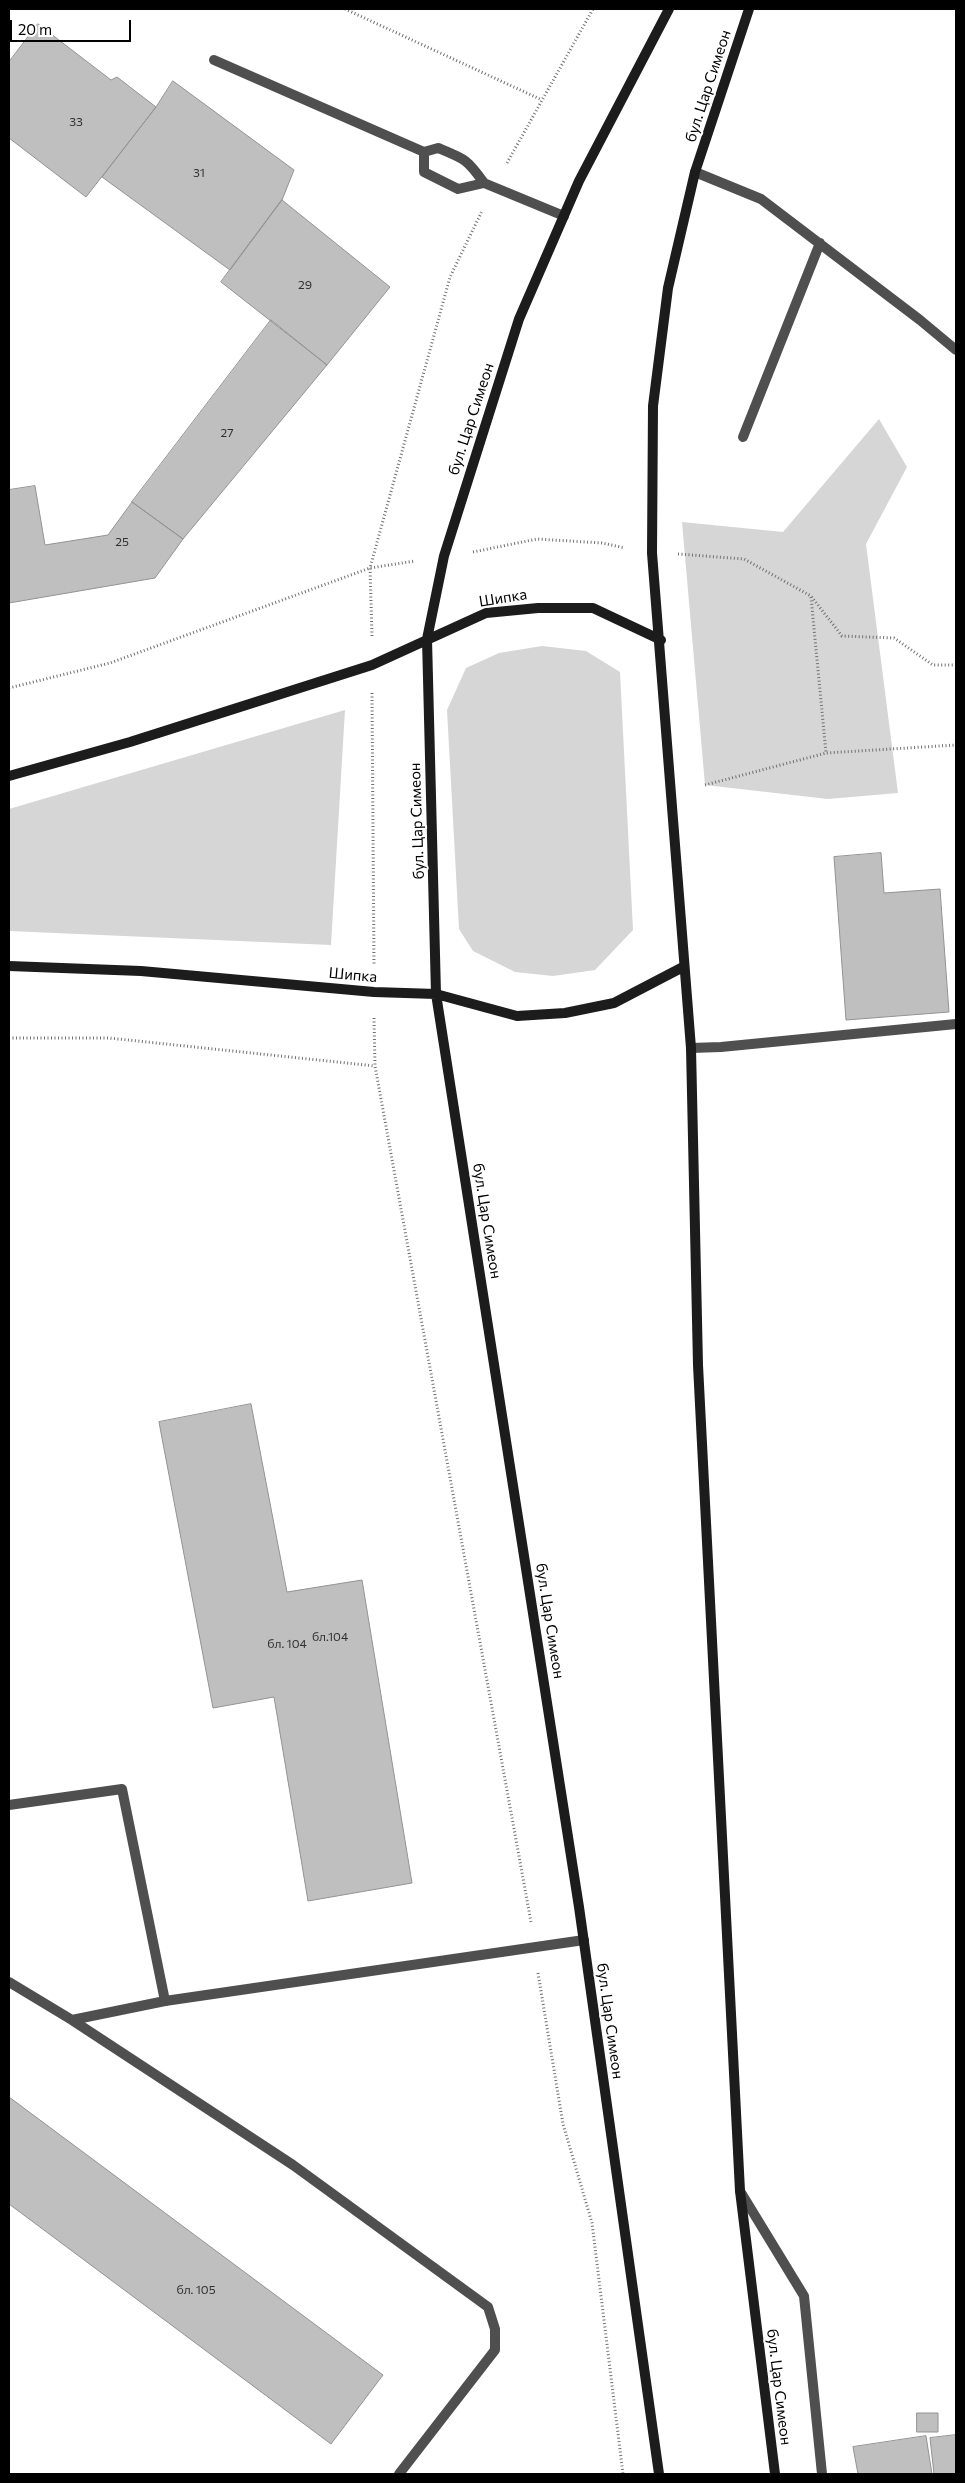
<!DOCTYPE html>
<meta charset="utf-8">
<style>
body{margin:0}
#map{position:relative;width:965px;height:2483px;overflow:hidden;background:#fff;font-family:Commissioner,sans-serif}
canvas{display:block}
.frame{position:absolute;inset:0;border:10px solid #000;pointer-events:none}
.scale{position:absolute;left:10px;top:20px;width:121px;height:22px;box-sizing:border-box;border:2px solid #000;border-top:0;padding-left:6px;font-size:15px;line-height:18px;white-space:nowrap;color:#000;-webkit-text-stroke:4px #fff;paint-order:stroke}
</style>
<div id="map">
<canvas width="965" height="2483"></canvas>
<div class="frame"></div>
<div class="scale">20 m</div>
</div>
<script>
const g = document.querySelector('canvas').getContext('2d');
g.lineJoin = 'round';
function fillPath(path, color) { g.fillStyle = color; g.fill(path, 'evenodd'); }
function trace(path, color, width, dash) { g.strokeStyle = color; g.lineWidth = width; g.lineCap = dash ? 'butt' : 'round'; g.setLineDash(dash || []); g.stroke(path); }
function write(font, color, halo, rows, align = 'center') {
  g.font = font + ' Commissioner,sans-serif'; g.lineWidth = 4; g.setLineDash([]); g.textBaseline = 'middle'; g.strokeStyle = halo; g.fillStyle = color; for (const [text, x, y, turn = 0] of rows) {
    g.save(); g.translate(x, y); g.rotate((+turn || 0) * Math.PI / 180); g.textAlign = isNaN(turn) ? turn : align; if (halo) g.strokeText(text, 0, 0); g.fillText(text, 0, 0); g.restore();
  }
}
fillPath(new Path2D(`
 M879,419L907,467L866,544L898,793L828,799L705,785L682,522L783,532Z
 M542,646L586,651L620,672L633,930L595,970L553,976L515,972L473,951L459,929L447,710L466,668L499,653Z
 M345,710L331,945L9,931V809Z`), '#d6d6d6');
const building = new Path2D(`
 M38,24L111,80L117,77L156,107L86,197L9,138V62Z
 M173,81L294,170L282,200L230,270L102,177L156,107Z
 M282,200L390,287L327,365L221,282Z
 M271,320L327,365L183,539L132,502Z
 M35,486L45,545L108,535L132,502L183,539L155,578L9,603V490Z
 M881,853L884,893L940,889L949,1012L846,1020L834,857Z
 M251,1404L287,1592L362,1580L412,1883L308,1901L274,1697L213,1708L159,1422Z
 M9,2097L383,2375L331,2444L9,2204Z
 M917,2413H938V2432H917Z
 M956,2435V2474H934L930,2438Z
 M926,2436L932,2474H858L853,2447Z`);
fillPath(building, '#bfbfbf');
trace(building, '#939393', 1);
trace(new Path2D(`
 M345,9L542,100
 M507,163L593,9
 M473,552L537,539L602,543L625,548
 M678,554L744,559L811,596L842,636L894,638L933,665H956
 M811,597L826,753L956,745
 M372,636L370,568L450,277L482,211
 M9,688L110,663L370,568L415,561
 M372,693L374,966
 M705,785L826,753
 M374,1018L375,1066L531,1922
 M9,1038H109L375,1066
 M538,1973L563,2124L592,2223L623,2474`), '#717171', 3, [1, 2.5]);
trace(new Path2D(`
 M214,60L424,152L438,148C465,159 467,159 484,183
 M424,152V172L458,189L484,183L564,216
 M695,172L761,199L920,320L956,350
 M743,437L820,243
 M691,1048L721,1047L956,1024
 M9,1805L122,1789L165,2001
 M740,2191L804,2296L822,2474`), '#4f4f4f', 10);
trace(new Path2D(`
 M9,1982L72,2020L165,2001L584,1940
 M72,2020L293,2165L488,2307L495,2329V2350L399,2474`), '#4f4f4f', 10);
trace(new Path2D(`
 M749,9L695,172L668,288L653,406L652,553L691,1048L698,1365L740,2191L775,2474
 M9,776L130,742L372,665L486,613L538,608H593L661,640
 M9,966L141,971L374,992L436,994L517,1016L565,1013L614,1003L683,967
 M659,2474L579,1907L436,994L427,639L444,556L519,319L579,181L669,9`), '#1c1c1c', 10);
write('12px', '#303030', null, [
 ["33",76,122],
 ["31",199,173],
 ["29",305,285],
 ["27",227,433],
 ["25",122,542],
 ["бл.104",330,1637],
 ["бл. 104",287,1644],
 ["бл. 105",196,2290]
]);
write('15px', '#000', '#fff', [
 ["бул. Цар Симеон",708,86,-72],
 ["бул. Цар Симеон",471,419,-72],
 ["Шипка",503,598,-9],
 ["бул. Цар Симеон",417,821,-92],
 ["Шипка",353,975,5],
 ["бул. Цар Симеон",487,1221,81],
 ["бул. Цар Симеон",550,1621,81],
 ["бул. Цар Симеон",610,2021,82],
 ["бул. Цар Симеон",779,2387,83]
]);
</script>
